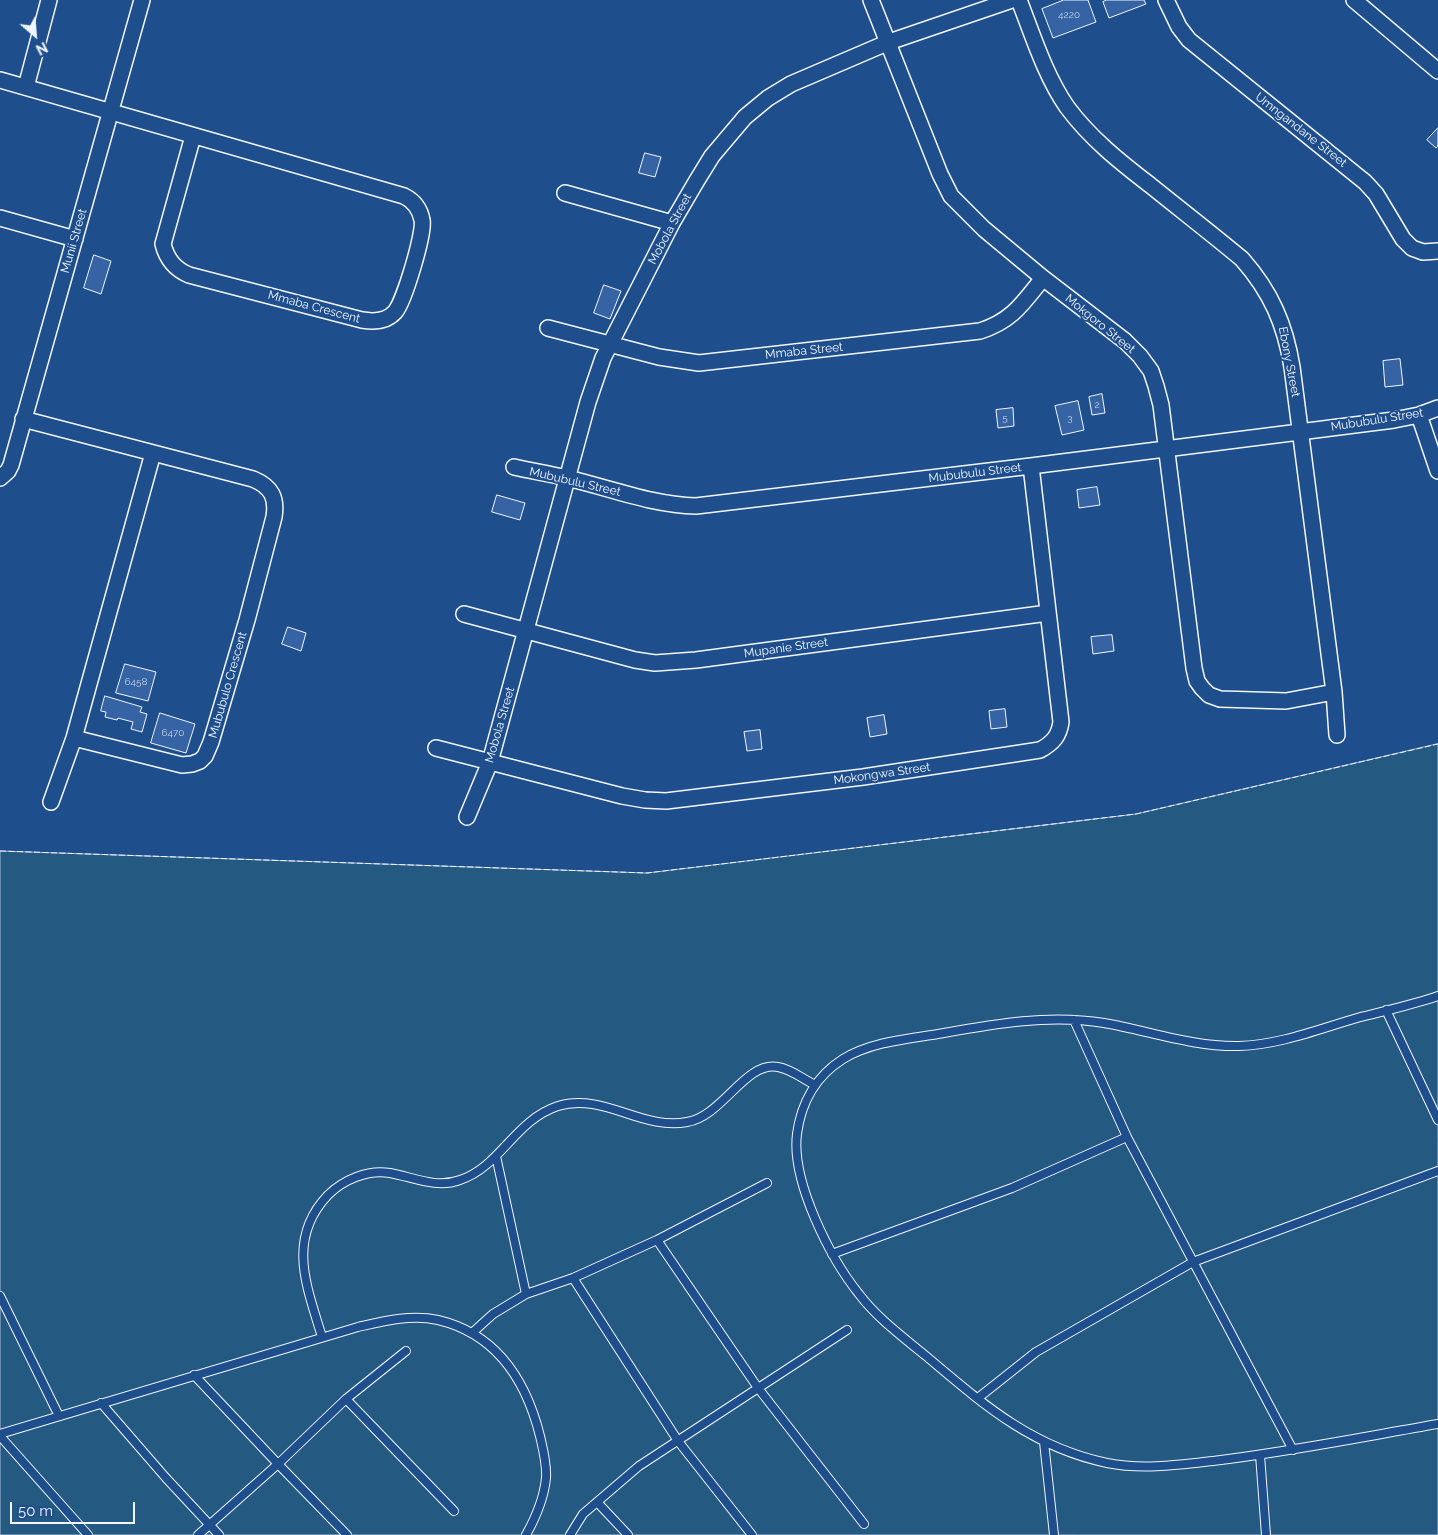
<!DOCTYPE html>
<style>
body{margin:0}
#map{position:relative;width:1438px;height:1535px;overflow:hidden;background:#1f4e8c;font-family:Raleway,sans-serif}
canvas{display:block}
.north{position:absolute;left:10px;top:10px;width:50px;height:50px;-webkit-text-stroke:4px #1f4e8c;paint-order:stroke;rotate:153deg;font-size:14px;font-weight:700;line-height:20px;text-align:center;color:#f2f6ff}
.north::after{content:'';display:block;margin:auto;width:18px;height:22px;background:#f2f6ff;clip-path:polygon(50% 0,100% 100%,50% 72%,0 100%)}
.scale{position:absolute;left:10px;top:1502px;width:125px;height:22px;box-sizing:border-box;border:2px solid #f2f6ff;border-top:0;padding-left:6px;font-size:15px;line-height:18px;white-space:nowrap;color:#f2f6ff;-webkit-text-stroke:4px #1f4e8c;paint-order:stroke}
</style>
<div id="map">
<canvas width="1438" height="1535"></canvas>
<div class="north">N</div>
<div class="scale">50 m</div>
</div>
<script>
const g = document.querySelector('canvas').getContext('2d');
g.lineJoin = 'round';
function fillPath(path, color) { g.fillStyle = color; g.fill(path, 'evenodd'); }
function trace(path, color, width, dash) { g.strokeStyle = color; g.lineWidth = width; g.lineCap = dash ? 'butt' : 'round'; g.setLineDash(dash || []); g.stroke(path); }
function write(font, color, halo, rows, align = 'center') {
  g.font = font + ' Raleway,sans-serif'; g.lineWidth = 4; g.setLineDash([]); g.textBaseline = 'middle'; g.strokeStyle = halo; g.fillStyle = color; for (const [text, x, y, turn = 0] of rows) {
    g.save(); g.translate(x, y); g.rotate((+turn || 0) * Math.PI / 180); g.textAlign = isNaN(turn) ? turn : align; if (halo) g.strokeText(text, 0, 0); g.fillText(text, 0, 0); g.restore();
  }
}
const green = new Path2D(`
 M1438,744V1535H0V851L647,873L1136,814Z`);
fillPath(green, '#245a82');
trace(green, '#a8bbd7', 1);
const building = new Path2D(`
 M1064,0H1088L1096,22L1053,38L1042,9Z
 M1107,0H1144L1146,4L1109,18L1103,2Z
 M1438,128V146L1436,148L1427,140Z
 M645,153L661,157L655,177L639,173Z
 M94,255L111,261L101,294L84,288Z
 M604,285L621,291L610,319L594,313Z
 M1400,359L1403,385L1385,387L1383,361Z
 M1102,394L1105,413L1092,415L1089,397Z
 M1078,401L1084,430L1062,435L1055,406Z
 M1013,408L1014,426L998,428L996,410Z
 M1097,487L1100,505L1079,508L1077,490Z
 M497,495L525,503L520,520L492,512Z
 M288,627L306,633L301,651L282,644Z
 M1112,635L1114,651L1093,654L1091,637Z
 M125,664L156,672L148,701L116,693Z
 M105,696L142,707L140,712L147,714L142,732L131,729L133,722L118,718L117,720L105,717L106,712L101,711Z
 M1005,709L1007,727L991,729L989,711Z
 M160,713L195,724L186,753L151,743Z
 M884,715L887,734L870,737L867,718Z
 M760,730L762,749L747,751L744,732Z`);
fillPath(building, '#3563a3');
trace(building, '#f2f6ff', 1);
const lane = new Path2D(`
 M1438,996C1412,1005 1384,1011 1357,1018C1319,1029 1279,1045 1239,1046C1193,1047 1150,1031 1104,1023C1048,1014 994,1024 938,1034C907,1039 871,1042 843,1059C816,1076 801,1103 797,1134C791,1181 830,1258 859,1294C877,1318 903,1337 926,1356C983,1404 1031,1447 1107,1463C1142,1470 1178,1465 1213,1461C1288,1452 1363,1437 1438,1424
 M1386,1010L1438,1120
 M1074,1020L1127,1137L1293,1450
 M496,1156L526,1294
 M657,1240L758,1388L864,1524
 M832,1254L1012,1188L1127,1137
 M573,1278L678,1441L752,1535
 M0,1296L59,1416
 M472,1333L493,1314L526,1294L573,1278L657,1240L767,1183
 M322,1337C307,1287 286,1239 328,1195C343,1180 368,1169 390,1173C413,1177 436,1189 460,1180C500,1167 515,1120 558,1106C603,1092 643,1131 687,1122C723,1116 745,1061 778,1067C791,1069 803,1079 815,1085
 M194,1375L278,1464L347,1535
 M978,1398L1036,1352L1193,1262L1438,1171
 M346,1399L454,1511
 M101,1403L166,1478L219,1535
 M0,1434L358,1327C384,1321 411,1314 438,1320C497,1334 526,1380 540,1436C543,1449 547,1464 546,1478C544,1499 536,1517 526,1535
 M0,1436L88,1535
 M1044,1442L1054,1535
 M1260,1455L1266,1535
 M597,1502L628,1535
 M198,1535L278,1464L346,1399L406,1351
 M570,1535L583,1514L639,1466L847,1330`);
const street = new Path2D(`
 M871,0L940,174L951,196L984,229L1043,278L1125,341L1140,356L1151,371L1156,386L1161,405L1194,668L1197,681L1202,688L1209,695L1220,699L1286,701L1334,692
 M1019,0C1033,36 1045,75 1067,107C1090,138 1120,162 1150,185C1181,210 1212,234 1242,259C1271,292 1285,324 1292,367L1334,692L1337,735
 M1166,0L1179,27L1189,40L1365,182L1376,194L1403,239L1412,248L1423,252L1438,251
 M1354,0L1438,71
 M0,80L404,196C414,201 420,209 422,220C425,232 404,302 395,312C387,321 374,322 362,320L189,275C175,269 167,260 163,244L193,136
 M26,87L49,0
 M565,193L672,223
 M0,218L75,239
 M548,328L659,357L699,363L980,331C1012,321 1023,303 1043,278
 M1419,415L1438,471
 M23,419L253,479C272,487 277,498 274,517L247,620L211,742L205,756L200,761L192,764L182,765L74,738
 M514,467C532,471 550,474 567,478C610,488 652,505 696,506L1031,466L1394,420L1419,415L1438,408
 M0,478L8,471L11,465L142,0
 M464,614L635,660L655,663L696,660L1048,613
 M436,748L622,796L645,800L666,801L863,777L1040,750C1053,743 1059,736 1061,722L1031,466
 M51,802L74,738L153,453
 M467,817L490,762L588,402L603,358L672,223L696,182L712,156L745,117L768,98L791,84L889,42L1012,0`);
trace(lane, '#f2f6ff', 10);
trace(street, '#f2f6ff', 18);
trace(lane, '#1f4e8c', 8);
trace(street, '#1f4e8c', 15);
trace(new Path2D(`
 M0,851L647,873L1136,814L1438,744`), '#f2f6ff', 1, [6, 2.5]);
write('10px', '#c3d1e8', null, [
 ["4220",1069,15],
 ["2",1097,405],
 ["5",1005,418],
 ["3",1070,418],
 ["6458",136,682],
 ["6470",173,733]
]);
write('12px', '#f2f6ff', '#1f4e8c', [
 ["Umngandane Street",1301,130,38],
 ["Mobola Street",670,229,-62],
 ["Munii Street",74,241,-74],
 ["Mmaba Crescent",314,307,15],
 ["Mokgoro Street",1100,324,39],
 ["Mmaba Street",804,351,-6],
 ["Ebony Street",1289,362,79],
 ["Mububulu Street",1377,420,-9],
 ["Mububulu Street",975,473,-7],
 ["Mububulu Street",575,482,13],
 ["Mupanie Street",786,648,-8],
 ["Mububulo Crescent",228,685,-74],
 ["Mobola Street",500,725,-74],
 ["Mokongwa Street",882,774,-8]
]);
</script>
